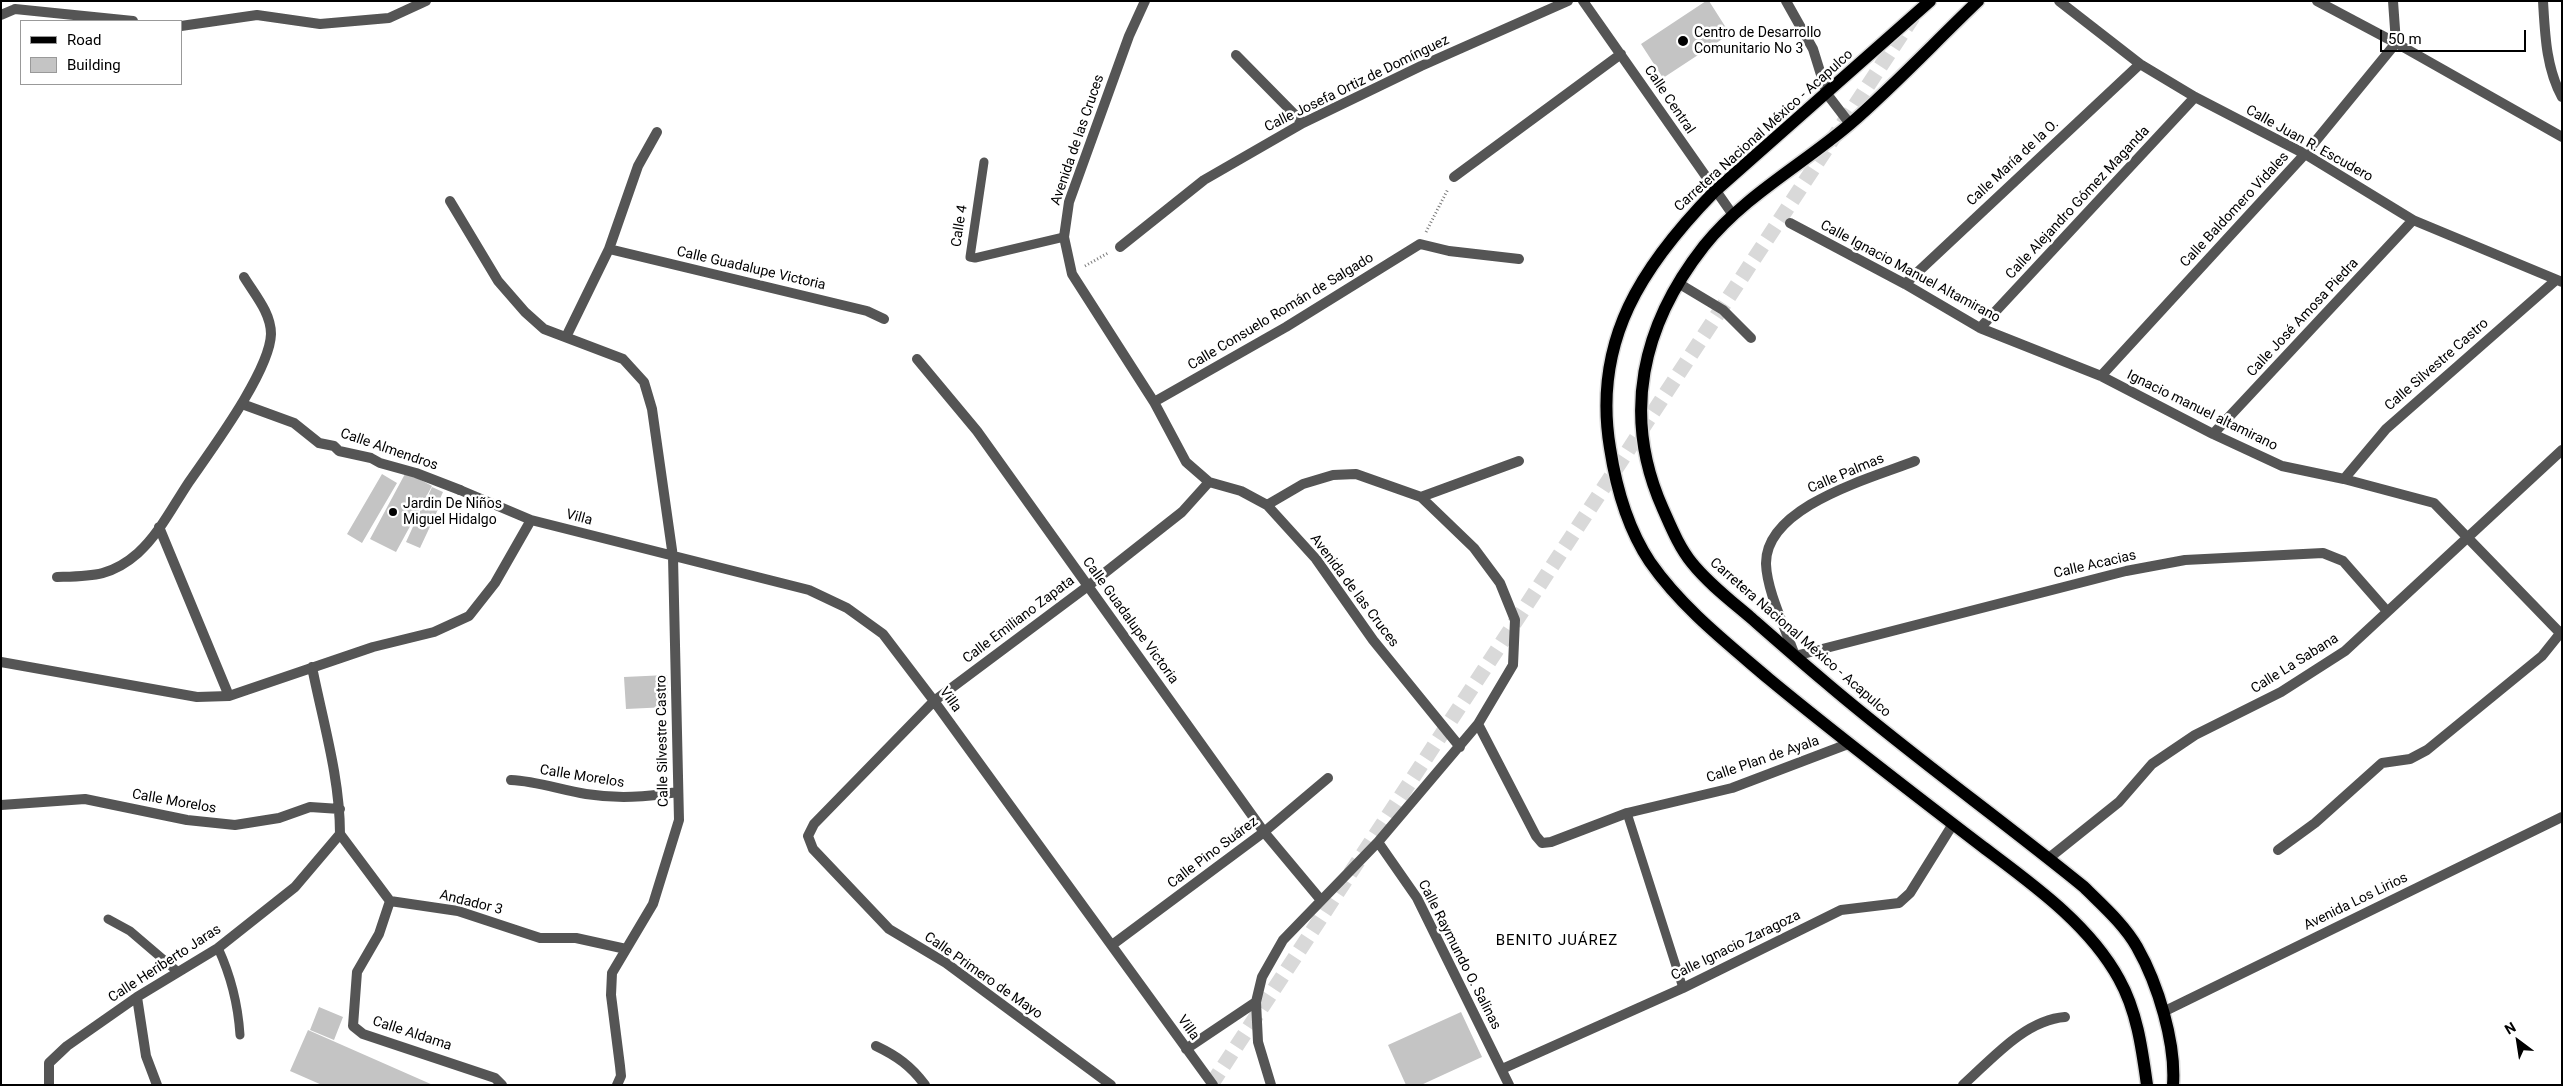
<!DOCTYPE html>
<meta charset="utf-8">
<style>
body{margin:0}
#map{position:relative;width:2563px;height:1086px;overflow:hidden;background:#fff;font-family:Roboto,sans-serif}
canvas{display:block}
.frame{position:absolute;inset:0;border:2px solid #000;pointer-events:none}
.legend{position:absolute;left:20px;top:20px;width:162px;height:65px;box-sizing:border-box;background:#fff;border:1px solid #999;margin:0;padding:6px 9px;list-style:none;font-size:15px;color:#000}
.legend li{display:flex;align-items:center;gap:10px;height:25px}
.legend b{width:25px;border:1px solid #999}
.north{position:absolute;left:2493px;top:1016px;width:50px;height:50px;-webkit-text-stroke:4px #fff;paint-order:stroke;rotate:329deg;font-size:14px;font-weight:700;line-height:20px;text-align:center;color:#000}
.north::after{content:'';display:block;margin:auto;width:18px;height:22px;background:#000;clip-path:polygon(50% 0,100% 100%,50% 72%,0 100%)}
.scale{position:absolute;left:2380px;top:30px;width:146px;height:22px;box-sizing:border-box;border:2px solid #000;border-top:0;padding-left:6px;font-size:15px;line-height:18px;white-space:nowrap;color:#000;-webkit-text-stroke:4px #fff;paint-order:stroke}
</style>
<div id="map">
<canvas width="2563" height="1086"></canvas>
<div class="frame"></div>
<ul class="legend">
<li><b style="height:6px;background:#000"></b>Road</li>
<li><b style="height:14px;background:#c4c4c4"></b>Building</li>
</ul>
<div class="north">N</div>
<div class="scale">50 m</div>
</div>
<script>
const g = document.querySelector('canvas').getContext('2d');
g.lineJoin = 'round';
function fillPath(path, color) { g.fillStyle = color; g.fill(path, 'evenodd'); }
function trace(path, color, width, dash) { g.strokeStyle = color; g.lineWidth = width; g.lineCap = dash ? 'butt' : 'round'; g.setLineDash(dash || []); g.stroke(path); }
function write(font, color, halo, rows, align = 'center') {
  g.font = font + ' Roboto,sans-serif'; g.lineWidth = 5; g.setLineDash([]); g.textBaseline = 'middle'; g.strokeStyle = halo; g.fillStyle = color; for (const [text, x, y, turn = 0] of rows) {
    g.save(); g.translate(x, y); g.rotate((+turn || 0) * Math.PI / 180); g.textAlign = isNaN(turn) ? turn : align; if (halo) g.strokeText(text, 0, 0); g.fillText(text, 0, 0); g.restore();
  }
}
fillPath(new Path2D(`
 M1706,1H1709L1730,34L1663,78L1641,44Z
 M406,472L432,486L396,552L370,539Z
 M382,474L397,483L362,543L347,534Z
 M432,487L443,492L439,501L428,496Z
 M427,496L441,503L420,548L406,542Z
 M667,675L668,707L626,709L624,677Z
 M319,1007L343,1017L334,1040L310,1030Z
 M1461,1012L1482,1057L1421,1085H1406L1388,1045Z
 M308,1030L433,1085H322L290,1071Z`), '#c4c4c4');
trace(new Path2D(`
 M1211,1085L1913,17`), '#d9d9d9', 15, [15, 8]);
const primary = new Path2D(`
 M1930,1L1714,192C1643,265 1592,340 1610,448C1616,487 1628,529 1650,562C1682,608 1727,643 1769,679C1839,737 1911,792 1983,847C2032,884 2089,924 2119,979C2137,1011 2142,1049 2147,1085
 M1978,1C1935,42 1894,86 1850,124C1802,165 1744,196 1704,246C1642,325 1621,415 1663,509C1671,527 1679,547 1692,563C1708,583 1730,600 1750,617C1774,638 1799,660 1824,681C1908,753 1998,817 2084,887C2102,905 2124,924 2137,947C2158,984 2176,1043 2173,1085`);
trace(primary, '#dbdbdb', 15);
trace(new Path2D(`
 M1426,232L1448,189
 M1085,266L1108,253`), '#777', 3, [1, 2.5]);
trace(new Path2D(`
 M984,162L970,257L975,258L1064,237
 M1627,813L1683,988
 M108,919L130,931L178,972
 M218,948C231,976 238,1004 240,1035`), '#555', 9);
trace(new Path2D(`
 M242,404L294,423L319,443L334,446L339,451L371,458L380,463L416,473L460,490`), '#555', 10);
trace(new Path2D(`
 M1145,1L1129,36L1069,202L1064,237L1072,274L1154,402L1186,462L1209,482L1241,491L1267,505L1316,559L1373,640L1460,747
 M1583,1L1733,215
 M1786,1L1813,49L1827,94L1850,124
 M2059,1L2140,64L2195,97L2305,154L2413,220L2562,282
 M2317,1L2396,43L2562,137
 M2543,1C2545,34 2546,68 2562,97
 M15,9L133,21
 M1,15L15,9
 M181,26L257,15L320,24L389,18L426,1
 M1236,55L1303,123
 M1454,177L1621,54
 M450,201L498,281L525,312L544,329L623,359L644,382L652,409L673,557L679,820L653,904L612,973L611,995L620,1066L621,1076L617,1085
 M1790,223L1905,284L1980,328L2101,376L2213,434L2282,466L2344,479L2434,503L2562,635
 M1120,247L1204,180L1303,123L1421,66L1568,1
 M609,249L867,311L884,319
 M1678,283L1723,310L1751,338
 M1905,284L2140,64
 M1980,328L2195,97
 M566,337L609,249L638,166L657,132
 M917,359L977,431L1264,832L1320,899
 M2101,376L2305,154L2396,43L2393,1
 M1154,402L1286,327L1420,244L1449,251L1519,259
 M2213,434L2413,220
 M1915,461C1872,478 1765,506 1766,564C1767,592 1786,629 1795,656L2126,571L2185,560L2323,553L2343,561L2386,610
 M2344,479L2386,429L2556,280
 M460,490L531,520L809,590L847,608L883,634L934,701L1213,1085
 M1421,497L1519,461
 M1267,505L1303,484L1333,475L1356,474L1421,497L1474,548L1500,583L1515,620L1513,665L1478,724L1378,842L1283,940L1262,977L1256,1002L1258,1042L1271,1085
 M159,527L229,696
 M57,577C91,576 111,577 138,553C159,534 173,506 189,482C211,450 270,371 271,334C271,313 255,295 244,277
 M1,662L197,697L229,696L373,647L434,632L469,616L495,583L531,520
 M1478,724L1536,836L1542,843L1551,842L1627,813L1732,788L1848,744
 M511,780C536,781 561,790 586,794C618,799 646,797 678,792
 M1,805L85,799L187,820L235,825L279,818L310,807L340,809
 M340,834L390,901L458,911L540,938H576L626,949
 M1378,842L1417,898L1509,1085
 M2278,850L2315,823L2382,763L2410,759L2427,750L2542,656L2562,631
 M2049,858L2119,802L2152,764L2195,735L2281,692L2345,651L2562,450
 M390,901L379,934L357,972L353,1026L363,1034L495,1078L502,1085
 M1112,945L1264,832L1328,778
 M137,997L146,1056L157,1085
 M2163,1012L2562,817
 M876,1046C897,1056 911,1066 925,1085
 M1186,1049L1256,1002
 M1502,1069L1683,988L1841,910L1899,903L1910,893L1953,824
 M49,1085V1063L67,1046L137,997L218,948L295,887L340,834C340,778 323,722 312,667
 M1111,1085L946,963L889,929L813,849L808,836L814,824L934,701L1088,586L1182,512L1209,482
 M1963,1085C1992,1059 2025,1020 2065,1017`), '#555', 10);
trace(primary, '#000', 12);
for (const [x, y, r, color] of [
 [1683,41,6,"#000"],
 [393,512,5,"#000"]
]) { const dot = new Path2D(); dot.arc(x, y, r, 0, 2 * Math.PI); g.fillStyle = color; g.fill(dot); trace(dot, '#fff', 2); }
write('14px', '#000', '#fff', [
 ["Centro de Desarrollo",1694,33],
 ["Comunitario No 3",1694,49],
 ["Jardin De Niños",403,504],
 ["Miguel Hidalgo",403,520]
], 'left');
write('14px', '#000', '#fff', [
 ["Calle Josefa Ortiz de Domínguez",1357,84,-26],
 ["Calle Central",1669,100,56],
 ["Carretera Nacional México - Acapulco",1764,131,-42],
 ["Avenida de las Cruces",1078,140,-71],
 ["Calle Juan R. Escudero",2309,144,29],
 ["Calle María de la O.",2013,163,-43],
 ["Calle Alejandro Gómez Maganda",2078,203,-47],
 ["Calle Baldomero Vidales",2235,210,-47],
 ["Calle 4",960,226,-81],
 ["Calle Guadalupe Victoria",751,269,13],
 ["Calle Ignacio Manuel Altamirano",1910,272,28],
 ["Calle Consuelo Román de Salgado",1281,312,-31],
 ["Calle José Amosa Piedra",2303,318,-47],
 ["Calle Silvestre Castro",2437,365,-41],
 ["Ignacio manuel altamirano",2202,411,26],
 ["Calle Almendros",389,450,19],
 ["Calle Palmas",1846,474,-23],
 ["Villa",579,518,15],
 ["Calle Acacias",2095,565,-13],
 ["Avenida de las Cruces",1354,591,53],
 ["Calle Emiliano Zapata",1019,620,-37],
 ["Calle Guadalupe Victoria",1130,621,54],
 ["Carretera Nacional México - Acapulco",1800,638,41],
 ["Calle La Sabana",2295,664,-32],
 ["Villa",950,700,54],
 ["Calle Silvestre Castro",663,741,-91],
 ["Calle Plan de Ayala",1763,760,-19],
 ["Calle Morelos",582,777,9],
 ["Calle Morelos",174,802,10],
 ["Calle Pino Suárez",1213,853,-37],
 ["Avenida Los Lirios",2356,902,-26],
 ["Andador 3",471,903,14],
 ["Calle Ignacio Zaragoza",1736,946,-26],
 ["Calle Raymundo O. Salinas",1459,955,63],
 ["Calle Heriberto Jaras",165,964,-33],
 ["Calle Primero de Mayo",983,976,35],
 ["Villa",1188,1028,54],
 ["Calle Aldama",412,1034,18]
]);
g.letterSpacing = '1px';
write('15px', '#000', '#fff', [
 ["BENITO JUÁREZ",1557,941]
]);
g.letterSpacing = '0px';
</script>
